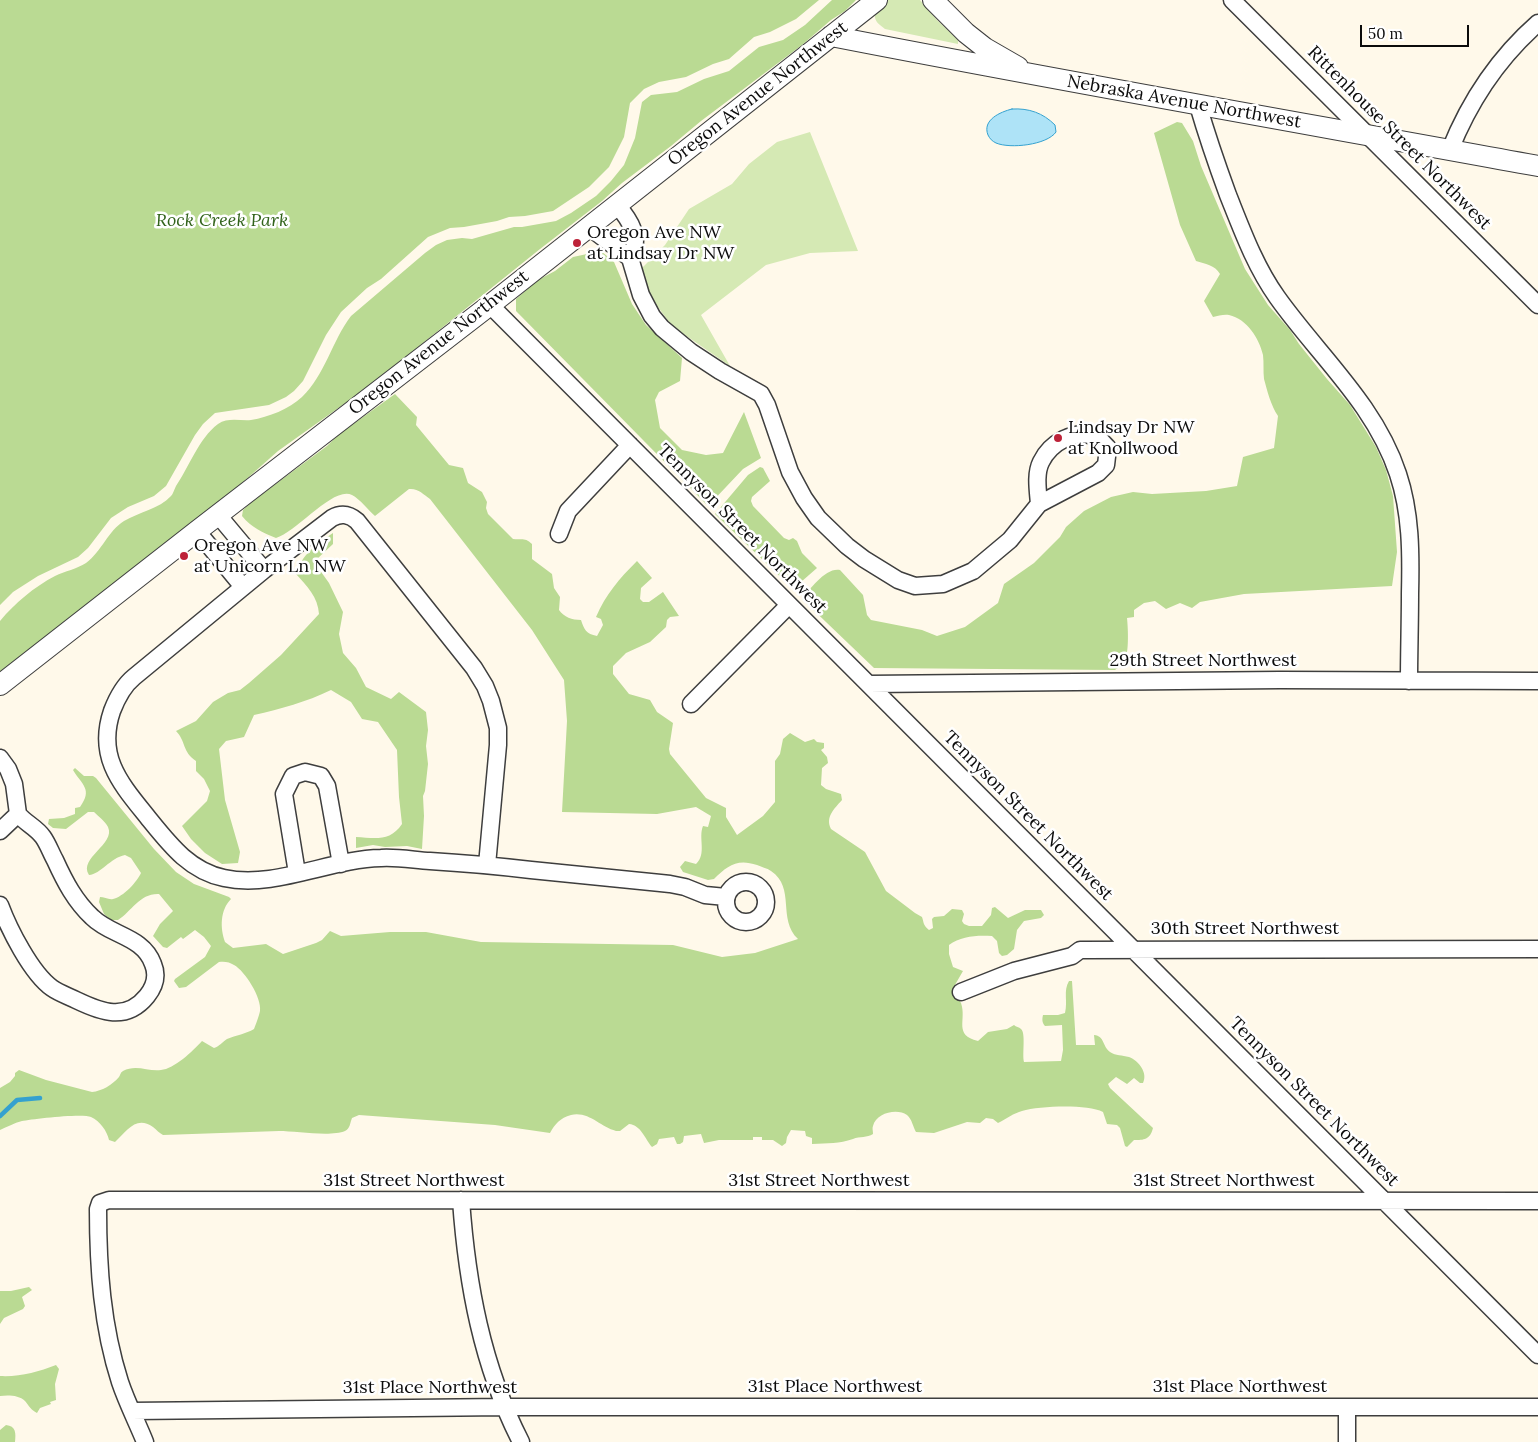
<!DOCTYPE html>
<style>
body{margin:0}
#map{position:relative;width:1538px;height:1442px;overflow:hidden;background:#fff9ea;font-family:Lora,serif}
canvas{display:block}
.scale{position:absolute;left:1360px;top:25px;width:109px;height:22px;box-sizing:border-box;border:2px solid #0b0b0b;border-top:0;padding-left:6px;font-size:15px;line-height:18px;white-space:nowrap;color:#0b0b0b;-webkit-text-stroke:4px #fff;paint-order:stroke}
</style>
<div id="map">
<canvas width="1538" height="1442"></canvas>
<div class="scale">50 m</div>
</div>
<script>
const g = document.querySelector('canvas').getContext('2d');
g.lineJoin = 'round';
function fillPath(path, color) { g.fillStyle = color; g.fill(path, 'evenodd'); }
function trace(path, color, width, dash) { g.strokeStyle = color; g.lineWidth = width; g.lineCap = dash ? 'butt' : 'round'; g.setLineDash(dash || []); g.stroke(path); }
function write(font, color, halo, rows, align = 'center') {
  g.font = font + ' Lora,serif'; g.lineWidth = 5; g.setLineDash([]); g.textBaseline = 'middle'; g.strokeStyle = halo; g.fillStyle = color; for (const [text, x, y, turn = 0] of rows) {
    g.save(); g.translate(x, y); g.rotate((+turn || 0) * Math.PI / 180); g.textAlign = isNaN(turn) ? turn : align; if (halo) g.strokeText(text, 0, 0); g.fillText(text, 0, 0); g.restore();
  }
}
fillPath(new Path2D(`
 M888,0H920L937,20L958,40V44L885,29C880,25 874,22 875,14Z
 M810,132L858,251L810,253L766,265L701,315L730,366L672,326L652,299L640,270L665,245L689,209L732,184L749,164L777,142Z`), '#d5e9b4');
fillPath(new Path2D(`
 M0,0H819L796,19L770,32L754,37L729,59L713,64L686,77L659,82L644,89L630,103L624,137L609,167L589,187L553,211L525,216L509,217L497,221L464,227L450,228L428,237L381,279L367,288L341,312L326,335L303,381L294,391L286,397L269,405L215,413L203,424L195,435L166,486L154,496L128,507L111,518L88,548L78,557L38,576L13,592L0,605Z
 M832,0H856L845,11L831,20L802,45L701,121L671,146L622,183L602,201L540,249L413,351L351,399L278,451L242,483L0,673V621C15,603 34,587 55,576C65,571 77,569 86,563C102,551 108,531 124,521C139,512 159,509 171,496C173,494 174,490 176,486C189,467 199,438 218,424C228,417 240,421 251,420C269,417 289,409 302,397C325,375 332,341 351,316L425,253L436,245L447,240L462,238L472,239L514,227H522L556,221L571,213L596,196L611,181L624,165L635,138L642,102L651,95L677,92L704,79L729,71L759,47L783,40L805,25Z
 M1177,122L1182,123L1193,141L1201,166L1245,269L1268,305L1290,330L1299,344L1327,379L1350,405L1376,447L1386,470L1393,496L1397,552L1392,586L1244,594L1200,602L1192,608L1180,603L1166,609L1155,601L1144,603L1134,610V617L1127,618C1128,628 1130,658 1122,666C1120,668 1117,668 1115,670L874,668L802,599C810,589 826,567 840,570L863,595L867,615L871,620L922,630L937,636L965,627L998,603L1004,584L1034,563L1060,537L1066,527L1084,511L1111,497L1133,492L1152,494L1206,491L1237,486L1243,457L1274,448L1278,416C1271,406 1267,390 1264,379C1263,371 1264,363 1263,355C1259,338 1247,319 1229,315C1224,314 1218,316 1213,317L1204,301L1220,274C1215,265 1205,264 1196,261L1180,225L1154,133Z
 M601,251L614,262L632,304L646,325L682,358L680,381L659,392L655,400L660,428L682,450L706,455L723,453L744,412L761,458L743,469L709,505L706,504L516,311V299L538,280L555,271L573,257Z
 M395,394L417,417L416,425L449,465L463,468L468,483L482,492L487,502L486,508L488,514L513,539C522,540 525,537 532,544V559L552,574L554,588L560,597L559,610C564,617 572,620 581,620C584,629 586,634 597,636L603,625L601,619L596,617C606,594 619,579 637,561L652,578L641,588L640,599L643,602H649L663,592L679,616L670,617L667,620L666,627L650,642L626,653L613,666V674L629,694L650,700L657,712L673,723L669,749L670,754L706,798L726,808V817L737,835L763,816L775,802V761L780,754L783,739L790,733L805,742L814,739L817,742L824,743V748L821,750L827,757L828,763L822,768L821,785L826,789L841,794L842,800C834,809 825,817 831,829L865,852L886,891L915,913L922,917C924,923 923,925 929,930L933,928L932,919L934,917L944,916L952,909L962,910L964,914L962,921L964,924L969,926H982L991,915L992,908L995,907L1008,918L1025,910H1041L1044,915L1041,918L1024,921L1017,930L1014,949L1007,955L1002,956L999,953L997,941L992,936C977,935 961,936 949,945V954L953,967L963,971L952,990C954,994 959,999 961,1003C967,1020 953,1035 978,1041L988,1032L1007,1029L1014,1025C1016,1027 1019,1027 1021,1029C1026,1033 1022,1054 1024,1062L1061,1061L1063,1050L1062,1025L1045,1026C1042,1023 1042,1019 1043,1015H1058L1065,1013C1068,1001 1063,991 1069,981H1072L1076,1045H1095L1094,1035C1105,1036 1102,1046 1110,1052C1116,1056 1122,1055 1129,1057C1139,1061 1148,1073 1143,1083H1140L1134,1078L1127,1084L1116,1077L1108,1084L1110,1088L1153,1128C1150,1140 1144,1140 1134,1140L1127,1147L1125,1146L1120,1128L1117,1125L1107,1124L1103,1112C1087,1104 1040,1106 1022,1111C1014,1113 1006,1119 998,1123L993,1119L986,1118L980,1123L967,1122L934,1133L916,1132C913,1127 912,1119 907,1115C897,1108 876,1113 873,1126C872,1128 873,1131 873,1134C867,1138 860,1136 853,1139C839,1144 828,1143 812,1144V1138L806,1136L805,1131L791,1130L787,1137L786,1143L782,1146L773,1140H762V1137H753V1140H719L704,1143L701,1134L684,1136L683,1142L680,1144H677L674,1137L659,1139L657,1144L652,1147C645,1139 641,1125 629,1124L620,1131H616C600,1127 589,1111 571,1115C560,1118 555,1124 550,1133L495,1125L359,1115L352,1118C350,1123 350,1129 345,1131C331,1137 295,1131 279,1131C240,1132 202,1134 163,1135C159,1133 157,1130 153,1127C136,1115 127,1131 115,1142L109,1140C107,1131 100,1121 91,1117C83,1113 32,1119 22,1121C14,1123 7,1127 0,1130V1088L10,1082L15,1076V1073L19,1070L46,1080L92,1092C102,1091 112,1085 119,1077C121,1074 120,1073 123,1071C136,1064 149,1072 161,1070C174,1069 193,1051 202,1041L214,1048C220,1046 222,1042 227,1039C236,1035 246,1034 254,1029C256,1024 259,1016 260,1011C262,998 245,971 234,965C230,962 224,961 219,962L186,987L179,988L174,981L175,979L205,957L211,946L204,937L195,930L183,939L181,937L167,948L163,947L153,936L160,924L173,911L159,894C140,893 132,911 118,920H111L104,914L99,902L100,897C104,897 109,900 113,899C123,897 137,882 141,873L131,858L125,855C110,858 101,874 89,875C78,858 116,844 108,827C105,821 98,816 94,812H88L66,829L53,828L48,824L49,819L64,818L75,814V808L80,807C93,789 82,785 73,770L75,768L84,776H93L96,778L154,849L176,872L194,884L229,897L231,899C220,910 220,928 225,942L233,948L266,944L283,954L316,943L322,940L330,931L341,936L390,932H426L481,942L673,945L722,957L755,953L798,939C777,919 796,888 771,871C767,868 761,867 757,865C737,858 727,866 714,879L708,880L683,872L680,867L685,861L696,864C707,854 698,838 703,826L708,827L711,816L696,807L657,814L562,812L567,721L564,680L532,630L430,499C423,494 418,488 409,489L375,516C368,510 360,499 352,495C333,486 297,532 276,538C263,533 251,527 242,516L243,510L250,503L327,446L338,435Z
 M760,467L763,468L770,481L752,497L751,501L753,506L784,538L789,540L793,538L797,541L802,553L817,568L793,589L715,514L748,475Z
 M333,533V544L317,559L319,569L329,583L343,612L339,634L343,653L356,668L366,687L391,699L399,692L426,712L428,730L426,746L428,764L425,791L423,796L424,816L422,849L407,846L385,847L373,845L356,848V837C375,838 390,842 402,824L399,797L397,750L378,722L362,719L351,702L331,690C306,702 281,709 254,715L244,737L226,741L219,749L225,800L240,852L238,863L222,864L205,853L191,839L182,826L207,801L210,791L204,779L196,771V761C182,752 186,741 176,731L196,721L213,702L228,693L240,690L249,683L281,655L319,614C318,597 307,586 296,574C301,555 317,544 333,533Z
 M29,1287L32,1290L22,1297L25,1306L23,1309L4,1318L0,1324V1291H11Z
 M56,1365L59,1369L55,1384L56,1400L50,1402L51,1404L40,1408L37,1413C31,1410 29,1406 25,1401C19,1395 8,1395 0,1396V1376C20,1377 38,1372 56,1365Z
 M6,1425C16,1426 16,1433 15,1442H0V1430Z`), '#bada93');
const water = new Path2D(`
 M1012,109C1029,108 1043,113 1055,125L1056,132C1047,145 1010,149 996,143C992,141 990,139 988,135C982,120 1000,112 1012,109Z`);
fillPath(water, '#aee3f7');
trace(water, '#34a1cf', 1);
trace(new Path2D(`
 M0,1116L17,1100L40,1098`), '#34a1cf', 4.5);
const minor = new Path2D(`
 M1232,0L1538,305
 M1198,105C1207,136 1217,165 1228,195C1242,230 1255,266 1277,297C1318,355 1375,404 1398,474C1411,513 1411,553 1410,594C1410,623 1409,652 1409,681
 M1450,150C1470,100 1497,59 1538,23
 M617,205C630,220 642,238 630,258
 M589,227L630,258L641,295L652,316L662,328L691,352L720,371L761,394L767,405L790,472L804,498L818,518L847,546L864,559L898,580L915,586L943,584L973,571L1010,540L1039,504L1098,473L1106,465L1108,448C1104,444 1100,439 1096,437C1075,428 1050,443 1041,462C1035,474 1038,491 1039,504
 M490,305L1538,1355
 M218,515L264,570
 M197,531L243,587
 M559,534L568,511L630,445
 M869,684L1280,680L1538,681
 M691,704L789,605
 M0,758L8,769L14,784L18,814C25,823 36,827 43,837C48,844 51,853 55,860C65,882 75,901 92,917C111,936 143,936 153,964C158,976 155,986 147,996C126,1022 101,1012 76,1000C68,996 59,993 52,988C31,973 9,929 0,905
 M0,831L18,814
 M487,865L498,745V728L491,701L485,686L474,668L357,521C349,514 341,513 332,518L264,570L134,677C123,686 117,698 112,711C96,758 122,785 149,819C170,845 190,871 224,878C275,889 330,859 381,858C397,857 414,860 430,861C464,863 497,866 531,870C578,875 624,879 670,884L685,887L705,895L726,897
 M297,873L284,794L293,776L305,772L321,776L327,786L341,864
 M726 902a20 20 0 1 1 40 0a20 20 0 1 1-40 0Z
 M961,992L1014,971L1072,956L1080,950L1538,949
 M461,1200C467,1284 482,1366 521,1442
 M132,1411L505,1407H1538
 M145,1442C137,1422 127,1403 120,1382C102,1326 98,1268 98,1209L100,1203L109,1200L1538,1201
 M1347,1442V1407`);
const tertiary = new Path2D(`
 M933,0L966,33L985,48L1018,67
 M831,36C1066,82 1302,123 1538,166
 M0,685L197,531L490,305L877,0`);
trace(minor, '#3e3e3e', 19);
trace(tertiary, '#3e3e3e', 22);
trace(minor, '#fff', 16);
trace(tertiary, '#fff', 20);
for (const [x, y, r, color] of [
 [577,243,5,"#bd2239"],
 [1058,438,5,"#bd2239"],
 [184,556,5,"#bd2239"]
]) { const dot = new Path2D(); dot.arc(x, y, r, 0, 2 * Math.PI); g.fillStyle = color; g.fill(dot); trace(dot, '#fff', 2); }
write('18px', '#0b0b0b', '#fff', [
 ["Oregon Avenue Northwest",758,94,-38],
 ["Nebraska Avenue Northwest",1184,102,10],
 ["Rittenhouse Street Northwest",1399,138,45],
 ["Oregon Avenue Northwest",439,343,-38],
 ["Tennyson Street Northwest",742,529,45],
 ["29th Street Northwest",1203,661],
 ["Tennyson Street Northwest",1028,816,45],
 ["30th Street Northwest",1245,929],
 ["Tennyson Street Northwest",1314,1102,45],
 ["31st Street Northwest",414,1181],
 ["31st Street Northwest",819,1181],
 ["31st Street Northwest",1224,1181],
 ["31st Place Northwest",835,1387],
 ["31st Place Northwest",1240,1387],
 ["31st Place Northwest",430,1388]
]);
write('italic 18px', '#32631b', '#fff', [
 ["Rock Creek Park",222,221]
]);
write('18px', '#0b0b0b', '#fff', [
 ["Oregon Ave NW",587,233],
 ["at Lindsay Dr NW",587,254],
 ["Lindsay Dr NW",1068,428],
 ["at Knollwood",1068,449],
 ["Oregon Ave NW",194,546],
 ["at Unicorn Ln NW",194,567]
], 'left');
</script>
